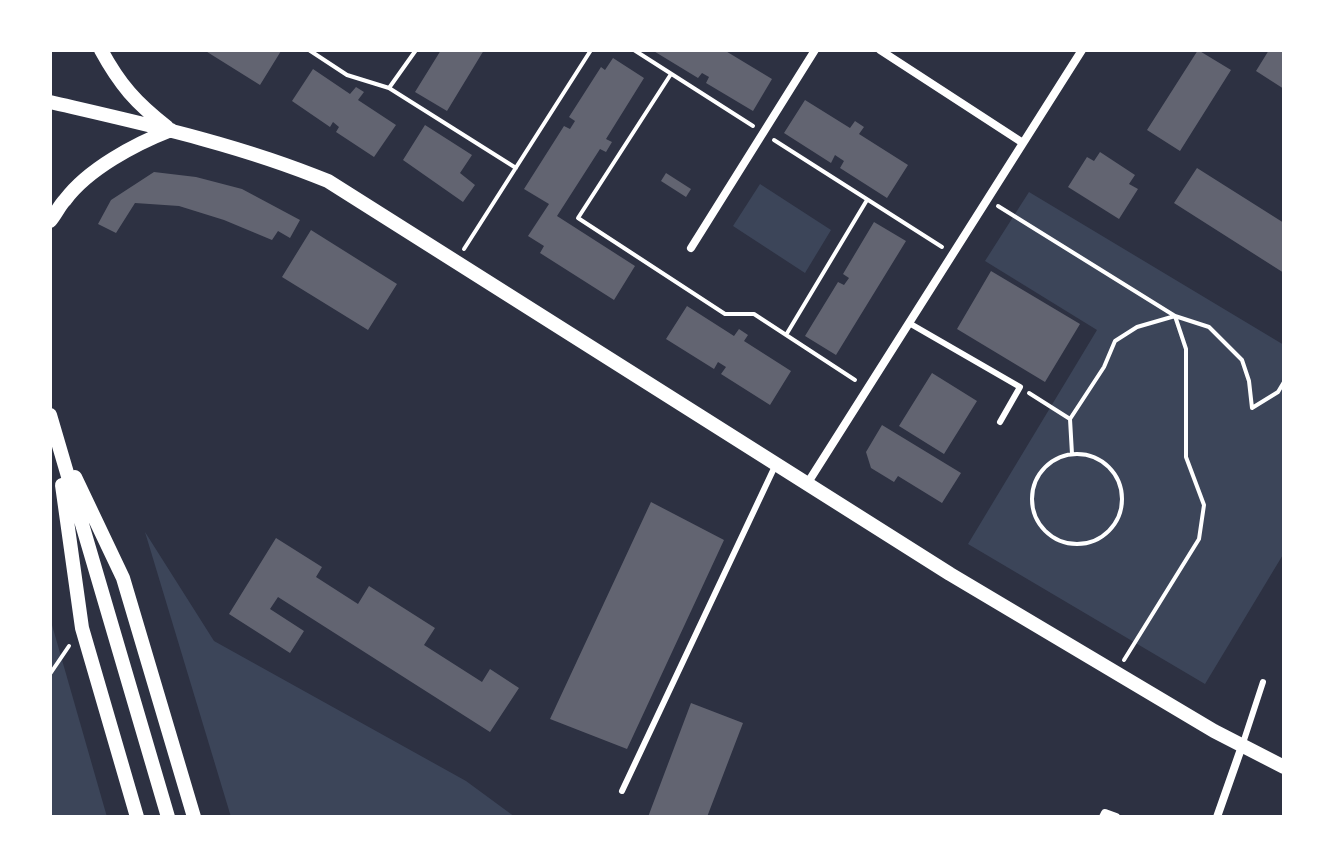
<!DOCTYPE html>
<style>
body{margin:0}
#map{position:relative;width:1334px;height:867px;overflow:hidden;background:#2d3142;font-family:"DejaVu Sans",sans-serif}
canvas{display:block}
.frame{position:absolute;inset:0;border:52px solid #fff;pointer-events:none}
</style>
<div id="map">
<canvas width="1334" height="867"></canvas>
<div class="frame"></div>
</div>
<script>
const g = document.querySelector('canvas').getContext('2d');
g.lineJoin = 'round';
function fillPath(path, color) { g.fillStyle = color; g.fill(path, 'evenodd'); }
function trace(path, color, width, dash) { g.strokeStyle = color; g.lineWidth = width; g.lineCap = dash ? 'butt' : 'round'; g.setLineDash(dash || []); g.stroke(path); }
fillPath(new Path2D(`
 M760,184L831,230L805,273L733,226Z
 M1029,192L1284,345V553L1205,684L968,544L1097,330L985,261Z
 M145,532L214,641L466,781L515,817H231Z
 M50,618L107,817H50Z`), '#3c4559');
fillPath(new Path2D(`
 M204,50H279L281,51L260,85Z
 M441,50H484L447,111L415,92Z
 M652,50H724L772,79L753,111L706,83L709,77L702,73L698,78Z
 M1198,50L1231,70L1180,151L1147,130Z
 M1269,50H1284V89L1256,71Z
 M613,58L644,78L606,139L612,142L606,152L600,149L557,216L635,266L614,300L540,253L544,246L528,236L549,204L524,189L564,126L570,129L575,121L569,117L601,67L605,70Z
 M313,69L350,94L356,87L364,92L358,100L396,125L374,157L336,132L339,127L333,122L330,127L292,101Z
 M805,100L850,128L855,121L864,127L859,134L908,165L887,198L840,168L844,161L835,155L831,163L784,133Z
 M425,125L472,155L460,173L475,185L463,202L403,160Z
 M1100,152L1135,175L1129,184L1138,189L1119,219L1068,187L1087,157L1094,161Z
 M1197,168L1284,223V273L1174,203Z
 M154,172L196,177L242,189L300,220L290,238L278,231L272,240L224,220L179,206L135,203L116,233L98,224L111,200Z
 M666,173L691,189L686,197L661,181Z
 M874,222L906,241L836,355L805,336L838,282L844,285L849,278L843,274Z
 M311,230L397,284L368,330L282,277Z
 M991,271L1080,324L1045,382L957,329Z
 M687,306L734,336L739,329L748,335L744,341L791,371L770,405L721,374L726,367L718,362L714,369L666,339Z
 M932,373L977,401L944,454L899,426Z
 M882,425L961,473L942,503L898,476L894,482L871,468L866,452Z
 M651,502L724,540L627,749L550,719Z
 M276,538L322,567L316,577L358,604L369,586L435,628L424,645L482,682L490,669L519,688L490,732L278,597L270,609L304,631L290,653L229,614Z
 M691,703L743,723L707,817H648Z`), '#626471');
trace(new Path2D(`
 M309,50L347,75L389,88
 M416,50L389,88L516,168
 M634,50L753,126
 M671,74L578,218L725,314H754L855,380
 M774,140L942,247
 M998,206L1175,316L1186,349V457L1204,505L1199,539L1124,660
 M464,249L591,50
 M786,335L867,200
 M1029,393L1070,419
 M1032 499a45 45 0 1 1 90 0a45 45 0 1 1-90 0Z
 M1072,454L1070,419L1104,367L1115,341L1137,327L1175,316L1209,327L1242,360L1249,381L1252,408L1278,392L1284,382
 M50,674L69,646`), '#fff', 4);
trace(new Path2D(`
 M909,323L1020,387L1000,422
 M1243,743L1263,682
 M622,791L776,464`), '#fff', 6);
trace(new Path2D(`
 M880,50L1023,143
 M691,248L815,50
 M807,484L1082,50
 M1103,817L1105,813L1116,817
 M1217,817L1242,746`), '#fff', 8);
trace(new Path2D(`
 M101,50C120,85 136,103 167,127
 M50,102C145,124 238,144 328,181L950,574L1214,731L1284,767
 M50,221C56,214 59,206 65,200C88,169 135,144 171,130
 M50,415L168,817
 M75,477L123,578L194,817
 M62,485L82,628L137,817`), '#fff', 14);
</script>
